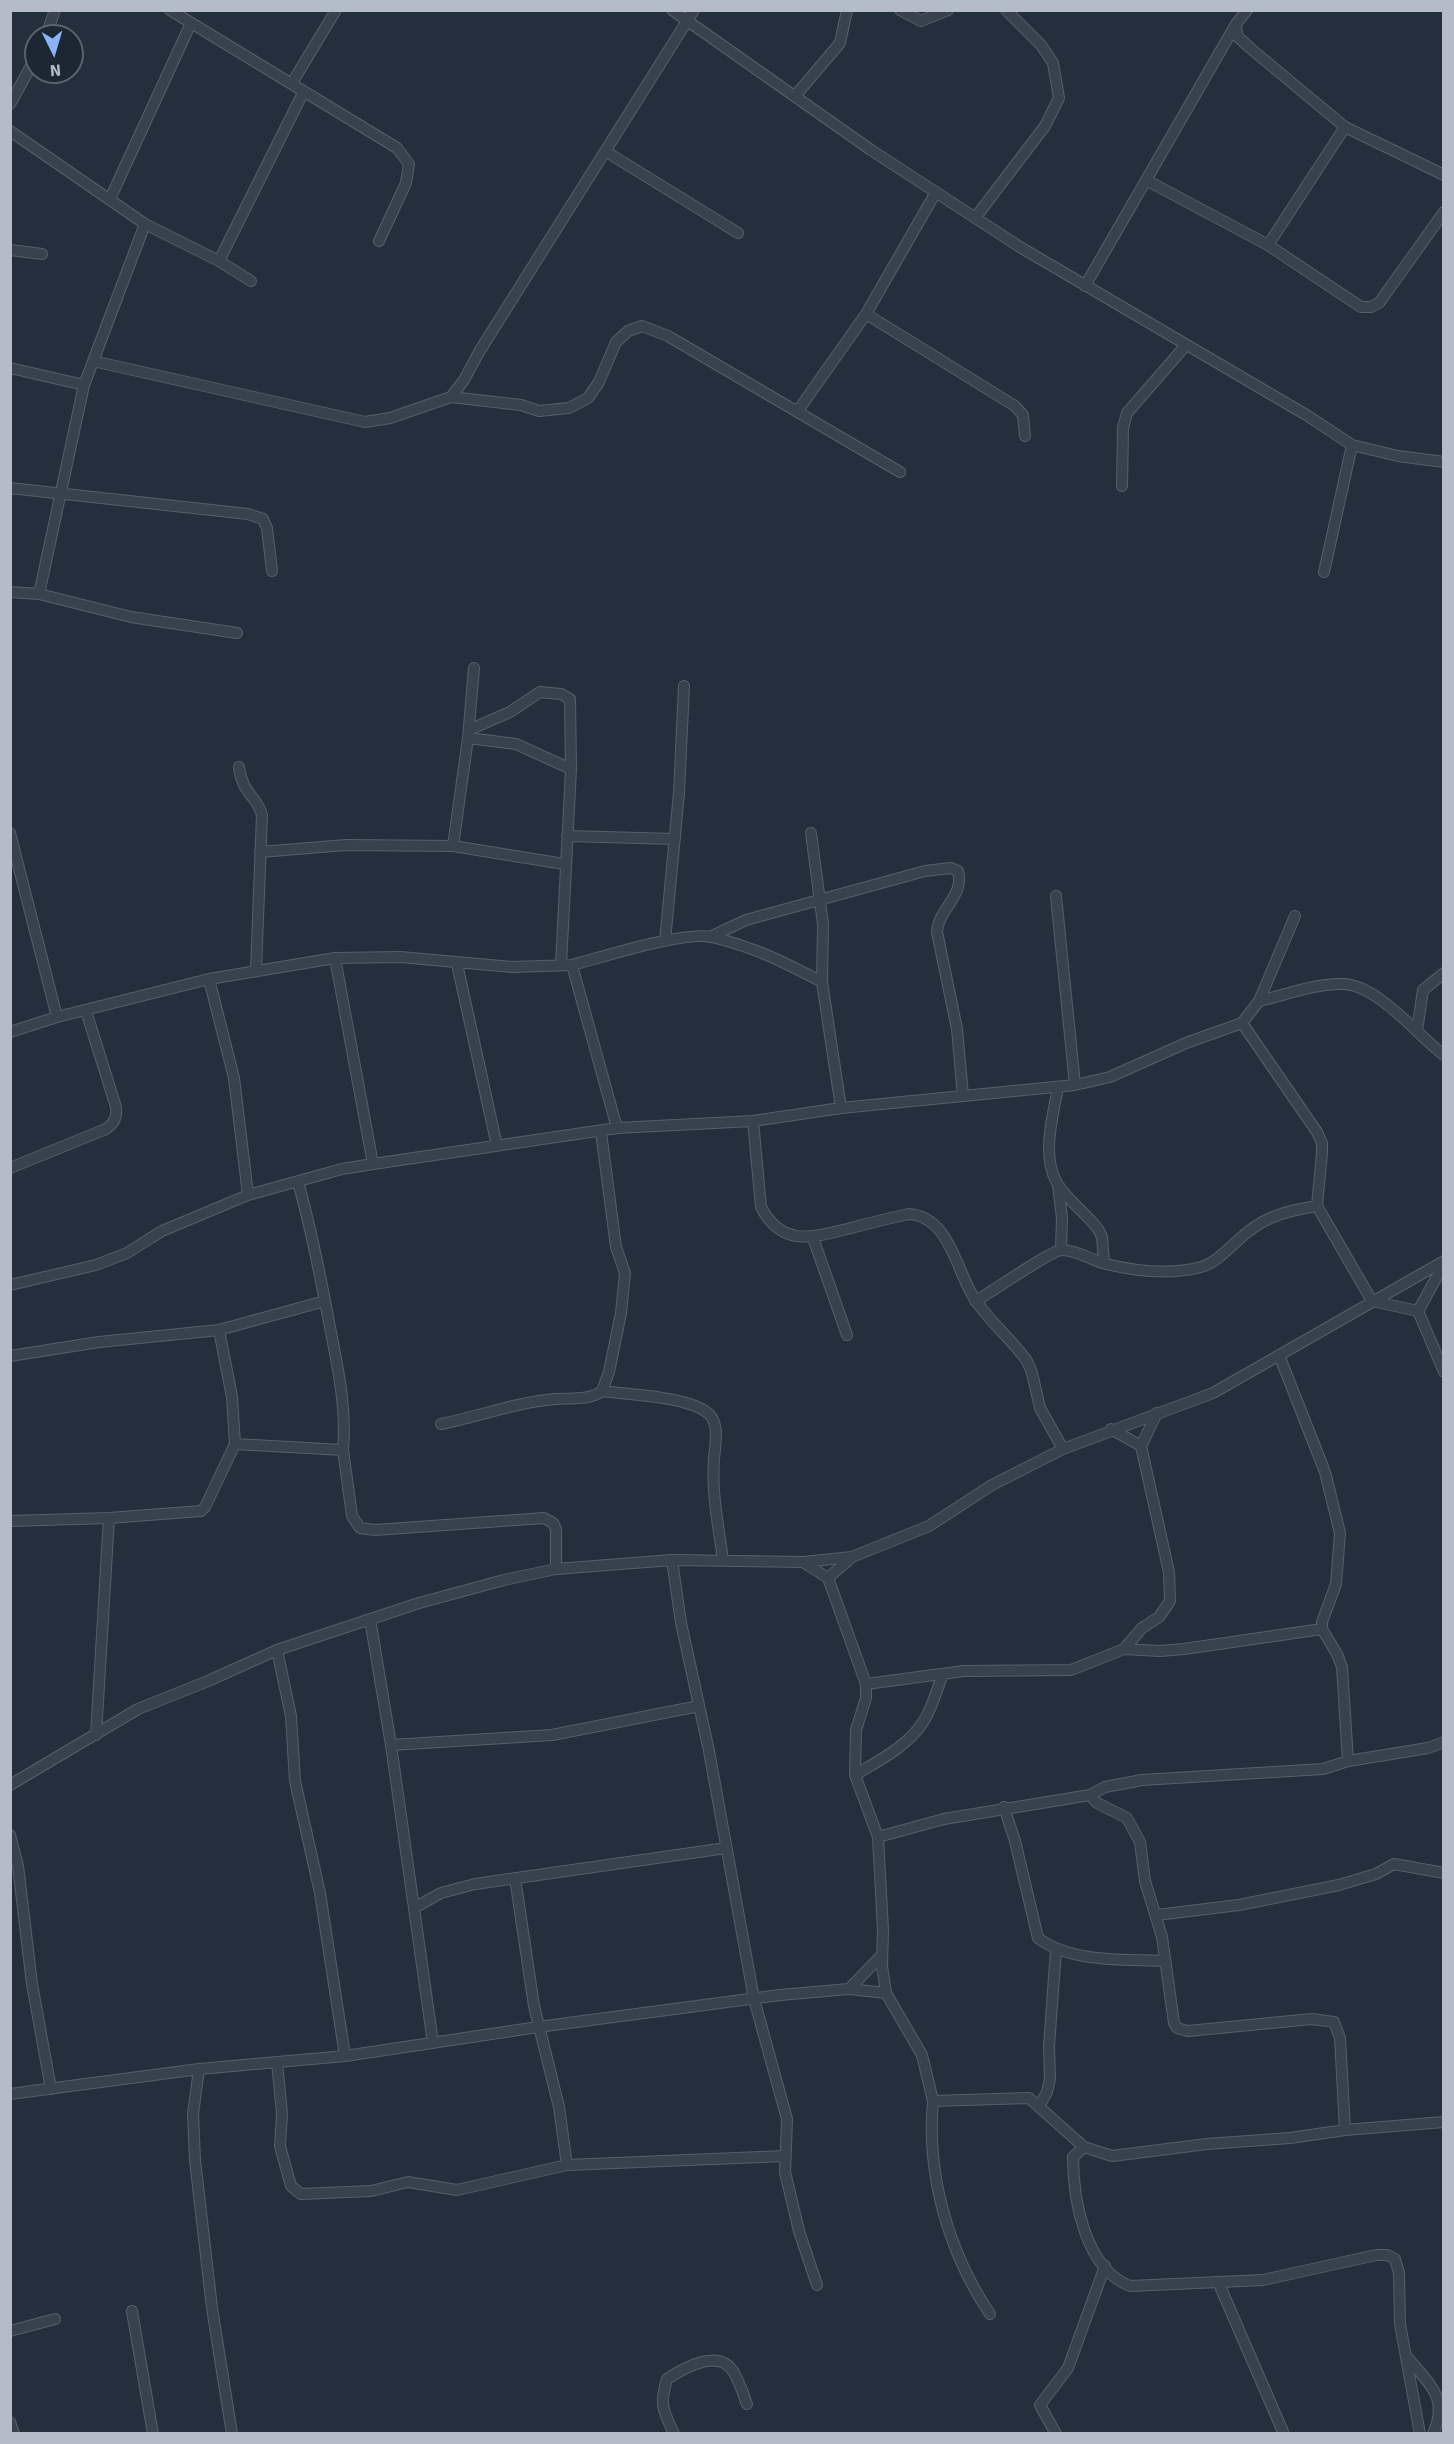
<!DOCTYPE html>
<style>
body{margin:0}
#map{position:relative;width:1454px;height:2444px;overflow:hidden;background:#242f3e;font-family:Signika,sans-serif}
canvas{display:block}
.frame{position:absolute;inset:0;border:12px solid #b4bcc9;pointer-events:none}
.north{position:absolute;left:24px;top:24px;width:60px;height:60px;box-sizing:border-box;background:#1d2633;border:2px solid #59626f;border-radius:50%;rotate:175deg;font-size:16px;font-weight:700;line-height:24px;text-align:center;color:#b4bcc9}
.north::after{content:'';display:block;margin:auto;width:21px;height:27px;background:#8ab4f8;clip-path:polygon(50% 0,100% 100%,50% 72%,0 100%)}
</style>
<div id="map">
<canvas width="1454" height="2444"></canvas>
<div class="frame"></div>
<div class="north">N</div>
</div>
<script>
const g = document.querySelector('canvas').getContext('2d');
g.lineJoin = 'round';
function trace(path, color, width, dash) { g.strokeStyle = color; g.lineWidth = width; g.lineCap = dash ? 'butt' : 'round'; g.setLineDash(dash || []); g.stroke(path); }
const minor = new Path2D(`
 M170,10L397,148L409,164L406,183L379,241
 M672,10L871,150L1020,247L1308,416L1352,445L1398,456L1444,462
 M900,10L921,21L948,10
 M1247,10L1236,24L1237,36L1250,48L1345,127L1444,175
 M46,36L55,10
 M292,83L336,10
 M795,96L840,43L847,10
 M10,104L36,57
 M10,131L145,224L219,261L251,281
 M605,151L738,233
 M1146,180L1268,245L1361,307H1371L1379,303L1444,212
 M110,199L191,23
 M975,218L1045,126L1059,98L1053,63L1041,45L1006,10
 M1268,245L1345,127
 M10,250L42,254
 M219,261L304,91
 M1085,286L1236,24
 M866,314L1015,406L1023,415L1025,436
 M93,361L365,422L390,418L451,397L521,405L539,411L569,408L588,398L599,382L616,342L628,331L642,326L668,336L900,472
 M10,368L84,385
 M451,397L464,380L479,352L694,10
 M797,412L866,314L936,192
 M1122,486L1123,428L1127,413L1186,345
 M10,488L248,514L263,519L267,528L272,571
 M1324,572L1352,445
 M10,592L39,594L131,617L237,633
 M39,594L84,385L145,224
 M474,668L468,738L453,846L564,864
 M469,730L510,712L540,692L561,694L570,699L571,769L561,965
 M468,738L516,744L571,769
 M239,767C242,794 258,797 262,815L256,970
 M10,833L57,1017
 M811,833L823,924L822,982L841,1108
 M567,836L675,839
 M260,852L346,845L453,846
 M1056,896L1075,1085
 M710,937L746,920L925,871L951,868L958,871C965,896 938,909 937,932L957,1029L963,1096
 M665,941L679,793L684,686
 M457,964L497,1146
 M572,965C603,957 683,931 712,937C754,947 784,962 822,982
 M209,979L234,1078L248,1195L342,1169L373,1164L335,958
 M1259,1001C1286,995 1316,983 1344,984C1379,986 1417,1035 1444,1055
 M1242,1023L1317,1132L1322,1143V1153L1317,1206L1372,1301L1418,1311L1444,1372
 M1417,1031L1423,990L1444,973
 M10,1032L57,1017L209,979L335,958L400,957L512,967L572,965L617,1128L753,1121L841,1108L1075,1085L1110,1077L1186,1043L1242,1023L1259,1001L1295,916
 M1058,1087C1053,1117 1041,1155 1057,1183C1067,1200 1086,1213 1098,1229L1102,1237L1104,1263
 M753,1121L761,1207C783,1250 817,1236 855,1227C873,1222 891,1218 909,1214C951,1217 956,1273 976,1301C991,1323 1012,1340 1027,1361L1032,1373L1040,1408L1063,1449
 M601,1132L616,1247L625,1273L621,1313L609,1372L602,1391
 M373,1164L617,1128
 M10,1168L106,1129C115,1122 117,1118 116,1107L86,1011
 M298,1182C311,1228 320,1274 329,1322C337,1364 347,1407 343,1450
 M1058,1185L1062,1218L1061,1250
 M813,1238L847,1335
 M10,1285L96,1265L127,1253L162,1231L248,1195
 M975,1301C991,1293 1051,1250 1062,1250C1077,1250 1091,1260 1106,1264C1135,1271 1171,1275 1201,1267C1219,1262 1234,1242 1249,1231C1269,1215 1292,1210 1317,1206
 M1418,1311L1444,1264
 M219,1330L325,1301
 M1279,1355L1325,1472L1340,1533L1336,1584L1322,1622V1629L1337,1654L1342,1667L1348,1761
 M10,1356L99,1342L219,1330L232,1397L235,1444L343,1450L352,1516L360,1528L375,1530L544,1518L553,1523L556,1529V1569
 M441,1424C481,1416 516,1402 556,1399C569,1398 592,1400 602,1391C629,1395 689,1396 709,1414C718,1423 716,1438 715,1449C710,1486 718,1523 723,1560
 M1111,1429L1141,1446
 M10,1521L109,1518L201,1511L205,1507L235,1444
 M852,1557L828,1578L866,1684V1698L856,1730L855,1775L878,1837
 M672,1560L803,1562L852,1557L929,1526L992,1485L1063,1449L1213,1393L1444,1261
 M803,1562L828,1578
 M370,1619L391,1745L433,2043
 M1124,1649L1142,1628L1159,1617L1170,1601L1169,1572L1141,1446L1157,1413
 M277,1650L291,1716L295,1781L320,1893L345,2056
 M866,1684L964,1671L1071,1670L1124,1649L1160,1651L1184,1649L1322,1629
 M96,1735L109,1518
 M391,1745L552,1735L699,1706
 M855,1775C880,1760 910,1745 925,1719C933,1705 937,1689 943,1674
 M10,1785L138,1709L208,1681L277,1650L419,1603L504,1580L556,1569L672,1560L681,1623L709,1751L754,1999L787,2119L785,2172L799,2231L817,2285
 M1090,1795L1105,1787L1142,1780L1323,1769L1348,1761L1428,1748L1444,1742
 M1004,1807L1015,1841L1038,1938C1071,1963 1124,1959 1165,1961
 M10,1835L18,1866L32,1984L51,2089
 M414,1908L441,1893L475,1884L726,1848
 M1157,1915L1239,1905L1339,1885L1376,1874L1394,1864L1444,1873
 M849,1989L881,1956
 M277,2062L282,2114L280,2146L291,2186L301,2194L371,2191L408,2182L457,2190L567,2165L559,2107L534,2006L515,1878
 M199,2069L193,2114L195,2160L212,2308L232,2434
 M10,2094L199,2069L345,2056L538,2027L780,1995L849,1989L886,1993
 M933,2101C926,2175 949,2253 990,2314
 M1040,2105L1047,2092L1050,2079L1049,2046L1056,1950
 M1345,2130L1340,2038L1334,2022L1312,2019L1188,2031L1177,2028L1174,2023L1162,1937L1145,1881L1140,1842L1127,1818L1097,1803L1090,1795L944,1819L878,1837L883,1930L882,1966L886,1993L922,2055L933,2101L1029,2098L1084,2147L1112,2156L1207,2144L1290,2138L1345,2130L1444,2122
 M1084,2147L1073,2157C1073,2199 1085,2269 1130,2286L1263,2280L1376,2255H1387L1395,2259L1399,2273L1400,2324L1420,2434
 M567,2165L785,2156
 M1219,2284L1284,2434
 M132,2311L153,2434
 M10,2331L55,2319
 M1409,2359C1430,2385 1449,2398 1433,2434
 M10,2422L14,2434
 M674,2434C663,2409 659,2406 667,2379C684,2368 720,2347 734,2373C740,2383 743,2394 747,2404
 M1056,2434L1040,2405L1068,2368L1105,2266`);
trace(minor, '#565f6c', 12);
trace(minor, '#38414e', 10);
</script>
